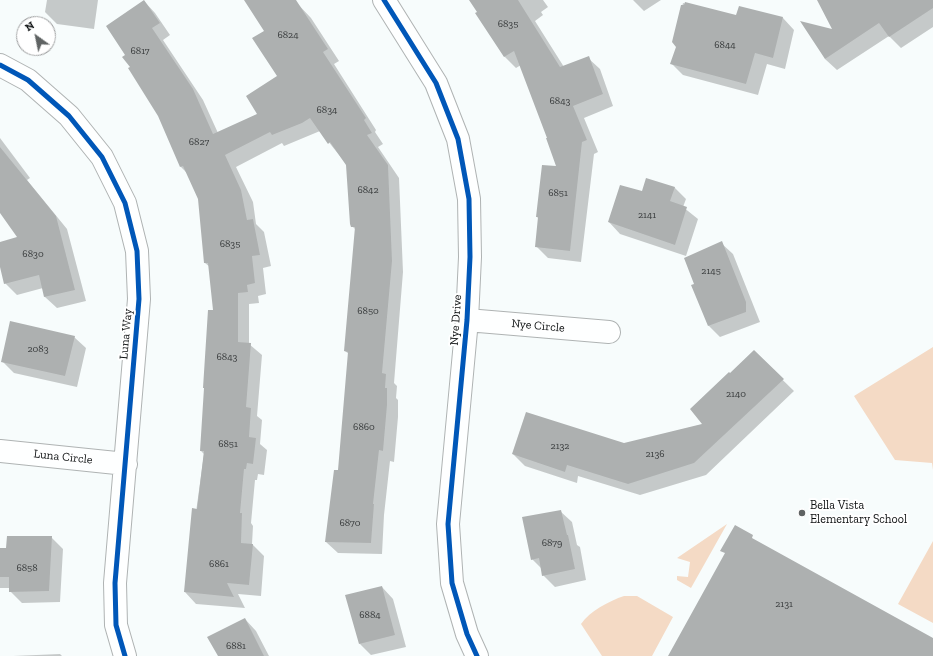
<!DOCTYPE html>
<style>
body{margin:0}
#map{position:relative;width:933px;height:656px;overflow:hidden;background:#f7fcfc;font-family:"Zilla Slab",serif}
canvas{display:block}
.north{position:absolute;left:16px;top:16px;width:40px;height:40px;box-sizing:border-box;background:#fff;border:1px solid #9e9fa0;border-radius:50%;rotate:327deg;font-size:11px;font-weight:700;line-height:16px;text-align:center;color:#0d1011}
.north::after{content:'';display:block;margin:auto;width:14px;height:18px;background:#5f6363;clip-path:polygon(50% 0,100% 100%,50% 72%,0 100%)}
</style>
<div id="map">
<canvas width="933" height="656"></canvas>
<div class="north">N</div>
</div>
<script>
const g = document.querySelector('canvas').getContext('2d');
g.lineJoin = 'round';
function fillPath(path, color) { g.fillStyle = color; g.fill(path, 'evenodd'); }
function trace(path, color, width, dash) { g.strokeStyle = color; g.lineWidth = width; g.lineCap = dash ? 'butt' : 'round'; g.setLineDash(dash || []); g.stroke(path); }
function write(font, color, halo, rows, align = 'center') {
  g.font = font + ' "Zilla Slab",serif'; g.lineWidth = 4; g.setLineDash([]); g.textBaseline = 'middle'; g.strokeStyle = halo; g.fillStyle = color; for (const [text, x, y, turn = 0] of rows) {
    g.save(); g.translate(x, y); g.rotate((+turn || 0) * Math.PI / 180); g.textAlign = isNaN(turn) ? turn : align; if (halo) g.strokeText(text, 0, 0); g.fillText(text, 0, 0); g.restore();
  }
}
fillPath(new Path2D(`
 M933,347V470L932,463L895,460L854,396Z
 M727,524L691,588L677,580V576L688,577L690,562L677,558Z
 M933,541V623L898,604Z
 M624,596H637L673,617L652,656H602L581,624C590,611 609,601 624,596Z`), '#f4dac5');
fillPath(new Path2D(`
 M47,0H98L94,29L57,24L45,12Z
 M245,0H294L311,18L339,61L334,64L376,130L375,132L383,144L378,147L399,178L403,272L394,383L397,386L396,398L398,400V417L394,462L390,461L384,515L382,554L338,553L326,542L339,471L349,354L345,351L356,230L352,226L347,165L320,131L284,146L282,143L236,167L253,202L256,224L264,232L271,266L263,268L266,294L258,296L259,303L249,304V344L262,355L257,416L262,420L260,444L267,450L264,475L258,474L257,480H255L251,523L253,526L252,544L264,556L261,596L238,594L245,608L196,604L185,592L204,454L201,451L205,389L204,388L214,311L210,267L205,263L199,198L187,173L181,167L159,116L131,67L126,56L144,1L155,13L170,35L163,40L203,100L218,133L258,114L278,76L266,31Z
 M471,0H543L548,7L541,12L543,15L535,21L564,67L588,58L600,69L613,106L584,118L598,152L594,154L581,262L548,258L536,246L539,219L537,217L557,168L548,138L521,65L516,68L504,56Z
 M633,0H661L644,11Z
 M825,0H933V27L901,48L889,36L837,70L825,59L834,31Z
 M683,3L737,17L739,8L783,18L794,30L785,69L767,64L758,95L683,75L671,63L677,47L673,42Z
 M0,138L30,178L27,180L67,229L86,301L57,308L45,297L43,288L17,295L5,283L0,263V243L19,237L0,211Z
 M674,187L686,199L683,207L698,219L686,256L620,234L609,222L642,193Z
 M721,243L733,254L760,322L720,337L709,326L695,284Z
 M74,337L86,348L77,387L14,373L3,362Z
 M754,352L794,391L706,475L640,495L578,476L577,483L525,466L513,454L624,444L704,424L730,374Z
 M560,511L572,522L577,545L580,547L586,580L555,587L543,575L542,569L532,559Z
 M51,537L63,549L60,602L22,603L10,591V588H0V549H7Z
 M382,587L393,599L406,647L371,655L360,644Z
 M245,619L256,631L269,656H219Z
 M60,654L62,656H13Z`), '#0003');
fillPath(new Path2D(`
 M144,0L160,23L152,28L193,89L213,134L257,114L246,96L277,76L252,38L264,31L244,0H296L328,49L323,52L366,118L364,120L372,133L367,135L388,165L392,261L382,373L386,374L385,388H387V405L383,451L379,450L373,504H374L371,543L325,542L334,470H338L348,352L344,351L355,227H351L350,224L346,165L330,142L328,144L310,118L302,123L272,135L270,132L225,155L241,190L247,220L253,219L260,255L252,256L255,283L247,285L248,292L238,293V342L251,343L246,407L251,408L249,437L256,438L253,464L247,463L246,469H244L240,513H242L241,543L253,544L249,585L227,583L234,597L184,592L192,508L197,509L204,451H200L204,388H203L208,310H213L208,263H204L198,199L183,166L180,167L158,116L128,68L130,67L122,57L125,55L106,26Z
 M469,0H518L560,67L589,56L603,94L573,106L587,140L582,142L570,251L535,247L538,217H536L542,165L556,166L546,138H547L514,51L504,57L475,13L477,12Z
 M817,0H933V8L889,37L879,23L825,59L800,21L832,29Z
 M685,2L736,15L739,6L783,17L773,58L755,53L746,84L670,64L676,47L672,42L681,5H684Z
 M0,147L56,216L75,290L44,297L39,275L4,284L0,267V242L17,237L0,213Z
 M646,178L675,187L670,201L687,207L675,245L608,222L620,185L642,191Z
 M722,241L746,302V312L708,326L691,285L694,284L684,258Z
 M10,321L75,336L65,376L1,362Z
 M754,350L784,379L694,463L628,484L567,465L565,472L512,454L526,412L624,443L702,424L690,409L729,372L730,373Z
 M561,510L567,535H568L575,569L542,576L539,558L531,560L522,517Z
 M735,525L753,535L752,538L933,638V656H668L725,553L720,551Z
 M7,536H52L49,591L9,592V577H0V548H6Z
 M382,586L395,635L359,644L345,595Z
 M245,618L264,656H218L207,637Z`), '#adb0b0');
const minor = new Path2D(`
 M384,0L436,83L458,139L469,199L470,257L467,320L448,524L452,583L467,634L477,656
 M0,65L28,80L69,116L102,157L125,203L137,251L139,299L115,583L116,625L125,656
 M467,320L609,332
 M0,451L126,464`);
trace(minor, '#afb3b3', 24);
trace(minor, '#feffff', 22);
trace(new Path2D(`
 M384,0L436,83L458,139L469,199L470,257L467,320L448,524L452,583L467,634L477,656
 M0,65L28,80L69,116L102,157L125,203L137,251L139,299L115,583L116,625L125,656`), '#0057b8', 5);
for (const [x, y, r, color] of [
 [802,513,4,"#5f6363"]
]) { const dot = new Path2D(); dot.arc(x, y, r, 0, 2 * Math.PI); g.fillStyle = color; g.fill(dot); trace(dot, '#fff', 1.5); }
write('10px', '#353839', null, [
 ["6835",508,24],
 ["6824",288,35],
 ["6844",725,45],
 ["6817",140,51],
 ["6843",560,101],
 ["6834",327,110],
 ["6827",199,142],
 ["6842",368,190],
 ["6851",558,193],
 ["2141",647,215],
 ["6835",230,244],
 ["6830",33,254],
 ["2145",711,271],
 ["6850",368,311],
 ["2083",38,349],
 ["6843",227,357],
 ["2140",736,394],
 ["6860",364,427],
 ["6851",228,444],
 ["2132",560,446],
 ["2136",655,454],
 ["6870",350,523],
 ["6879",552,543],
 ["6861",219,564],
 ["6858",27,568],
 ["2131",784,604],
 ["6884",370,615],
 ["6881",236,646]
]);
write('12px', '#0d1011', '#fff', [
 ["Nye Drive",456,320,-86],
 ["Nye Circle",538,326,5],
 ["Luna Way",126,334,-85],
 ["Luna Circle",63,457,6]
]);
write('12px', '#0d1011', '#fff', [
 ["Bella Vista",810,506],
 ["Elementary School",810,520]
], 'left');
</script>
